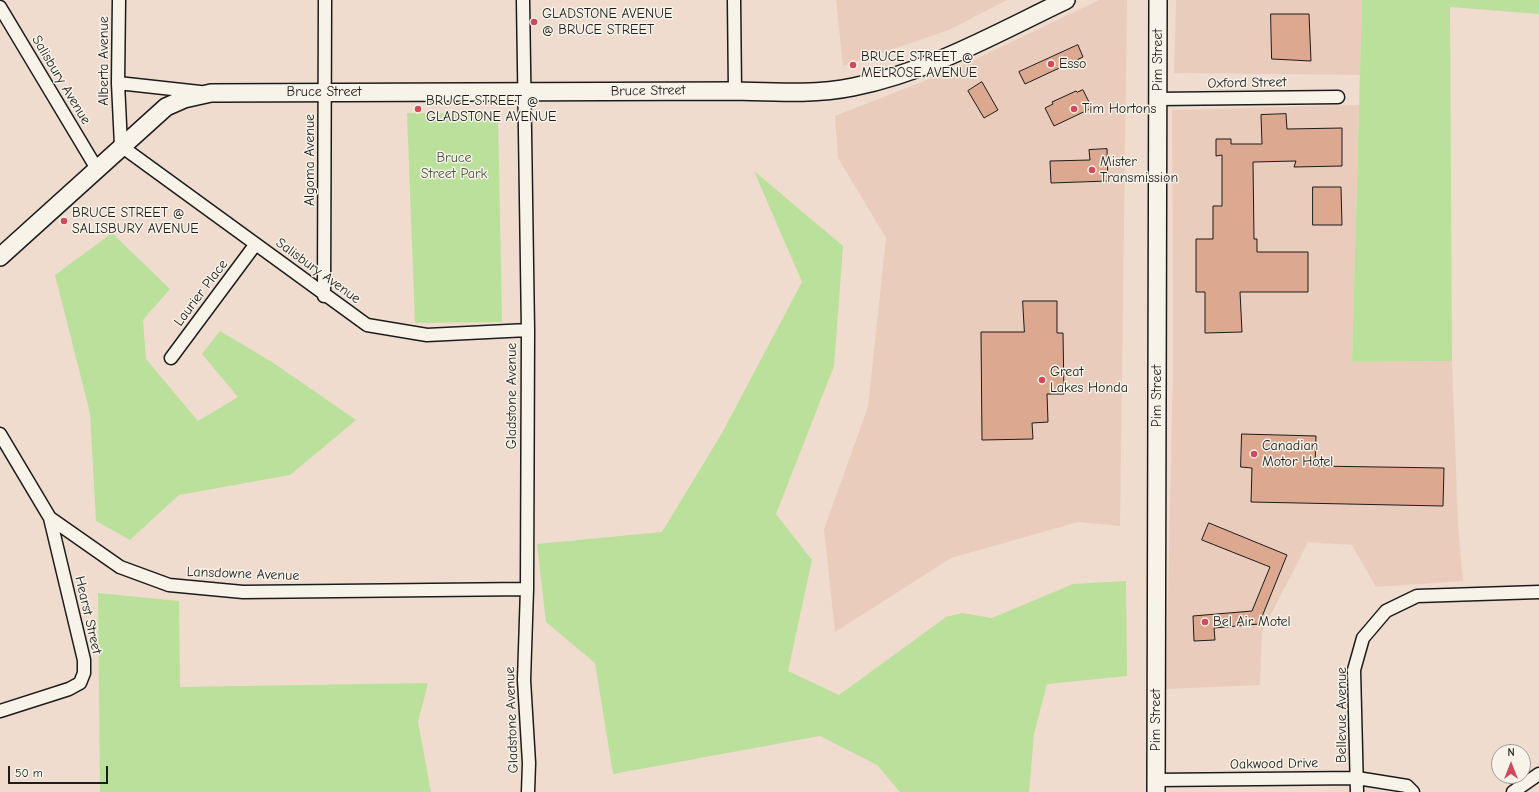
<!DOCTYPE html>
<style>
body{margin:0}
#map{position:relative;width:1539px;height:792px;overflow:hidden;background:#efdcce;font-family:"Comic Neue",sans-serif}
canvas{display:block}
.north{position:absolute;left:1491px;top:744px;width:40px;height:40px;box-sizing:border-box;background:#f7f3e8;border:1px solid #9f9d96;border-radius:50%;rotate:0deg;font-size:11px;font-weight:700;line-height:16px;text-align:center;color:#1c1c1c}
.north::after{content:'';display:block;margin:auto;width:14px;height:18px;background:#d1495b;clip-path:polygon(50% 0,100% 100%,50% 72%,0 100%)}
.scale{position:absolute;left:8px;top:766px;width:100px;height:18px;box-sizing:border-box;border:2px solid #1c1c1c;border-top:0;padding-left:5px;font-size:12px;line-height:14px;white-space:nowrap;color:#1c1c1c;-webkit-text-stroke:3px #f7f3e8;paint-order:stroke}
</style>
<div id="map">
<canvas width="1539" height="792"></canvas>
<div class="north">N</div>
<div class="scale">50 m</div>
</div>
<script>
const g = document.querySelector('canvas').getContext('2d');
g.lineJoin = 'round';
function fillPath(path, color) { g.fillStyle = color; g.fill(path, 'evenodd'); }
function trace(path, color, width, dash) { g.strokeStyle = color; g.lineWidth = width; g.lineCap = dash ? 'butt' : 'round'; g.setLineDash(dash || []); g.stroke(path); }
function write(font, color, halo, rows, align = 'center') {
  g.font = font + ' "Comic Neue",sans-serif'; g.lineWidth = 3; g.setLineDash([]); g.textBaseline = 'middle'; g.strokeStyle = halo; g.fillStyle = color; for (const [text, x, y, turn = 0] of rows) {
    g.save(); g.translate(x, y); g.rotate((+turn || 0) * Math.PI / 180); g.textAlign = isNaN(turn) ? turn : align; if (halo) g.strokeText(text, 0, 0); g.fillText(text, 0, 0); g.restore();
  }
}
fillPath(new Path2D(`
 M836,0H1007L949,30L843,66Z
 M1099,0H1127L1120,526L1078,522L951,558L835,632L824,529L868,407L886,238L838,158L835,116L955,69Z
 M1176,0H1362L1360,75L1174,73Z
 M1359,105L1352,362L1452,361L1458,525L1463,581L1376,587L1352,545L1308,542L1262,632L1260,685L1166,689L1173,365L1172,110Z`), '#e9ccbb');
fillPath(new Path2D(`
 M1362,0H1539V14L1450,7L1452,361L1352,362Z
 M407,113L498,114L502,322L415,323Z
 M754,171L843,246L834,366L776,514L812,560L788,671L839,695L946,617L962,613L992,618L1073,584L1126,581L1127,676L1047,684L1034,734L1029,792H900L877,765L820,736L613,774L595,663L546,622L537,544L662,532L722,433L802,282Z
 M112,233L170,289L143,320L146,359L198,421L238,397L202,354L220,331L272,362L356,420L290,475L179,495L130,540L96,521L90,413L55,275Z
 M98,593L179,601L180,687L428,683L418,722L431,792H100Z`), '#bae09b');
const building = new Path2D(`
 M1271,14H1309L1311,61L1272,59Z
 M1078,45L1083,57L1025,84L1019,72Z
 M982,82L998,110L984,118L968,91Z
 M1083,90L1092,108L1054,126L1045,108L1053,104L1052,102L1076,91L1077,92Z
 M1286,114L1287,129L1342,128V166L1294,167L1296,161L1253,162L1254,239H1257V252H1308V292H1240L1242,332L1205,333V292H1196V239H1213V206H1222V155L1216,156V139H1231V144H1262L1261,115Z
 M1107,149L1108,181L1051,183L1050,161L1090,160L1089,150Z
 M1313,187H1341L1342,225H1313Z
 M1023,301H1057V333H1063L1064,394H1047L1048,422L1032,423L1033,439L982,440L981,332H1024Z
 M1242,434L1316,436L1315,466L1444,468L1443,506L1251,502L1252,468L1241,467Z
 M1209,523L1287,555L1259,624L1214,628L1215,640L1194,641L1193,616L1252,611L1270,567L1202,540Z`);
fillPath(building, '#dca890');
trace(building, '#1c1c1c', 1);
const minor = new Path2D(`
 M119,0L118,83L121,146L367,325L427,335L528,330
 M523,0L528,330L527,589L524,680L529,763L528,792
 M734,0L735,91
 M0,7L97,169
 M118,83L200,92
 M1157,99L1338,97
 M324,296L325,0
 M171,358L255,245
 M0,434L50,518L120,567L169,585L243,592L527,589
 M0,711L69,689L80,683L84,673V660L50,518
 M1156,780L1357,778L1407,786L1413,792
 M1357,792L1354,670L1363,638L1386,611L1417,596L1539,592
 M1513,792L1539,774`);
const secondary = new Path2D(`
 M0,257L166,107L184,99L211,93L735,91C774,92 814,95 853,87C929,72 997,33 1066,0
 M1156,792L1158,0`);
trace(minor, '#1c1c1c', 15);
trace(secondary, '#1c1c1c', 20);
trace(minor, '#f7f3e8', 12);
trace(secondary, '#f7f3e8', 17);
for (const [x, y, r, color] of [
 [534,22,4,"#d1495b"],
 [1051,64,4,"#d1495b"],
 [853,65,4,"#d1495b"],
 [418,109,4,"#d1495b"],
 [1074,109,4,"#d1495b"],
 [1092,170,4,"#d1495b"],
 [64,221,4,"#d1495b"],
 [1042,380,4,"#d1495b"],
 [1254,454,4,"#d1495b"],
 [1205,622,4,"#d1495b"]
]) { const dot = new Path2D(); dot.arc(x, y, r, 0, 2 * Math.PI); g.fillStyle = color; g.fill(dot); trace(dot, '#f7f3e8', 1.5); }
write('14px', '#1c1c1c', '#f7f3e8', [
 ["GLADSTONE AVENUE",542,14],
 ["@ BRUCE STREET",542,30],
 ["BRUCE STREET @",861,57],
 ["MELROSE AVENUE",861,73],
 ["Esso",1059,64],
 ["BRUCE STREET @",426,101],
 ["GLADSTONE AVENUE",426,117],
 ["Tim Hortons",1082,109],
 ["Mister",1100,162],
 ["Transmission",1100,178],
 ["BRUCE STREET @",72,213],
 ["SALISBURY AVENUE",72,229],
 ["Great",1050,372],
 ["Lakes Honda",1050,388],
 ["Canadian",1262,446],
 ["Motor Hotel",1262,462],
 ["Bel Air Motel",1213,622]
], 'left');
write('14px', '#1c1c1c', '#f7f3e8', [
 ["Pim Street",1158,60,-90],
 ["Alberta Avenue",104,61,-90],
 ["Salisbury Avenue",61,80,59],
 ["Oxford Street",1247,83,-1],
 ["Bruce Street",648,91,-1],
 ["Bruce Street",324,92],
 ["Algoma Avenue",310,160,-90],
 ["Salisbury Avenue",318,271,36],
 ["Laurier Place",201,293,-53],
 ["Gladstone Avenue",512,396,-90],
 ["Pim Street",1157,396,-90],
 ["Lansdowne Avenue",243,574,2],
 ["Hearst Street",88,615,77],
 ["Bellevue Avenue",1342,715,-90],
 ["Gladstone Avenue",512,720,-92],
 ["Pim Street",1156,720,-90],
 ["Oakwood Drive",1274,764,-1]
]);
write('14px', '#4b5742', '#f7f3e8', [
 ["Bruce",454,158],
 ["Street Park",454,174]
]);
</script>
